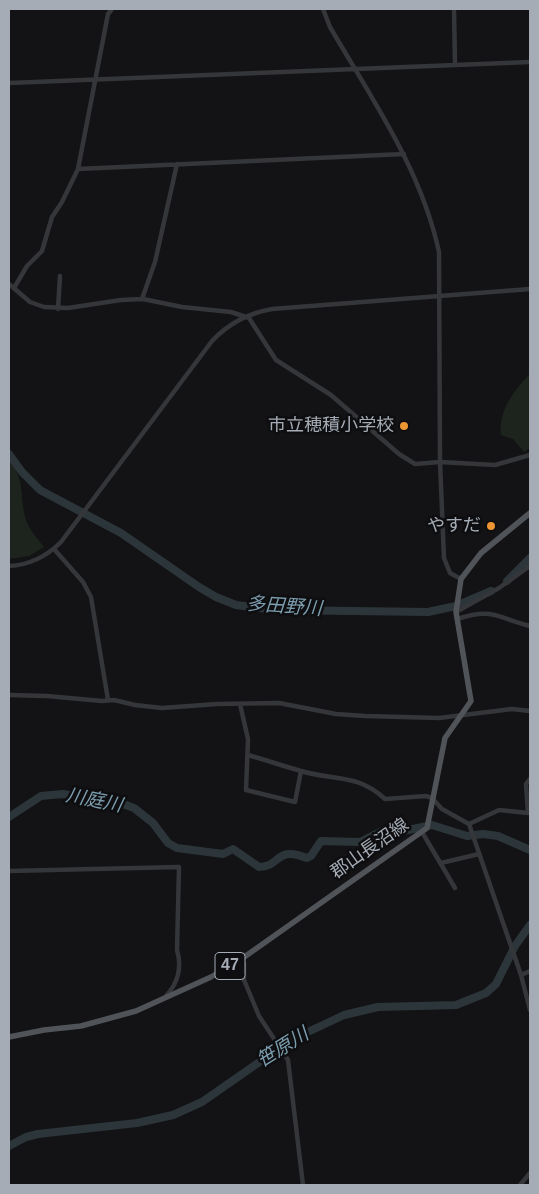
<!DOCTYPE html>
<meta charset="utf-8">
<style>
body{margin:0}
#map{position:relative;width:539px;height:1194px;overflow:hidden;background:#131315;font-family:Arial,sans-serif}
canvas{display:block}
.frame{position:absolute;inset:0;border:10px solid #a5acb5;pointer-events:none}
</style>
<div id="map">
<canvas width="539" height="1194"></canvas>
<div class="frame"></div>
</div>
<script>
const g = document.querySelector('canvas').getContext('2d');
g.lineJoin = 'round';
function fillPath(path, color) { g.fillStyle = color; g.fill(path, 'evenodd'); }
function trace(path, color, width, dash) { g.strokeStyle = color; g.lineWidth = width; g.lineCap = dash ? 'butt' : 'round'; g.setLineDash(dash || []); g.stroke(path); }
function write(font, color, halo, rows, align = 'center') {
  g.font = font + ' Arial,"Noto Sans JP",sans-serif'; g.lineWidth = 5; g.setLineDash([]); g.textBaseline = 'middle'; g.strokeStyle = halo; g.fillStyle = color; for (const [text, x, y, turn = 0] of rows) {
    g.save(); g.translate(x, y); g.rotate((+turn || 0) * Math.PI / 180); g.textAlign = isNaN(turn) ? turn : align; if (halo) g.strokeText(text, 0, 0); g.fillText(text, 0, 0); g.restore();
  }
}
fillPath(new Path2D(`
 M530,374V448L524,452L513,439L501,435C498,411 514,390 530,374Z
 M9,460C26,479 19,497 26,520C29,529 38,539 44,547L29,556L9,559Z`), '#1d241d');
trace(new Path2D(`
 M9,454L22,472L40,490L121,533L199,587L216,597L236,605L276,610L428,612L456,606L491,591
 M507,581L530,558
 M9,817L41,796L63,794L126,805L134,808L153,823L168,843L177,848L223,854L233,849L259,867C281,867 275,845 307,858L311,856L321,841L360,842L386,829L403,831L432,825L467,836L483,834L498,836L530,850
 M9,1146L26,1137L38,1134L137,1123L173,1115L202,1102L291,1040L344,1015L378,1007L456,1005L486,993L496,984L515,946L530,925`), '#2c363a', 8);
trace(new Path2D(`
 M323,9L330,27C372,99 421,169 439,252L440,462L444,558L450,573L461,579
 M454,9L455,64
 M9,83L530,62
 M78,169L404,154
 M9,284L30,302L44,307L68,308L121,300L143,299L182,307L231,312L249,318L276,360L331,395L399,454L415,464L440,462L495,465L530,455
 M14,288L27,266L42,251L52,217L62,202L78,169L108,14L112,9
 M142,299L155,262L177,164
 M58,309L60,276
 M54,549L83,582L91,597L108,700
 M9,566C30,565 46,557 61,542L212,341C228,324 249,313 272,309L530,289
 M456,612L499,588L530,566
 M457,619C494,607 497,618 530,626
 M9,695L47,696L102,701L114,700L135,705L162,708L217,704L279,703L336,714L365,716L439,718L512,709L530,711
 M240,704L248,739L246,790L295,802L301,771
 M248,755C266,760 283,766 301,771C334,781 357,773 385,799L426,796L432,798L442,809L469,824L521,975L530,1010
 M469,824L499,810L528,813L526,784L530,779
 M422,832L455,888
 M441,863L479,854
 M9,871L179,867L177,950C182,967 178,983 166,996
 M240,960L244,963V980L259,1016L288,1060L303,1185
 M521,975L530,971
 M520,1185L530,1173`), '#34363a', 4.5);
trace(new Path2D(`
 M9,1037L44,1030L81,1026L136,1011L211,977L240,960L427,828L445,738L471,701L456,612L461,579L481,553L530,513`), '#505358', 5.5);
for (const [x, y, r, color] of [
 [404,426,5,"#ed9532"],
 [491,526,5,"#ed9532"]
]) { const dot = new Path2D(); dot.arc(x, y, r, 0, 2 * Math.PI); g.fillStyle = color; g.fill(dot); trace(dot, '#0e0e10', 2); }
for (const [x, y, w] of [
 [230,966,30]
]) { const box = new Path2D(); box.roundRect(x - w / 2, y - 13.5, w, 27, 4); g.fillStyle = '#0e0e10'; g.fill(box); trace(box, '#a5acb5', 1); }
write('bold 16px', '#a5acb5', null, [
 ["47",230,966]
]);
write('18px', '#a5acb5', '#0e0e10', [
 ["市立穂積小学校",394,426],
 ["やすだ",481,526]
], 'right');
write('18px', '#a5acb5', '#0e0e10', [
 ["郡山長沼線",370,849,-35]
]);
write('italic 19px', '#7c9eaf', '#0e0e10', [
 ["多田野川",284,607,4],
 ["川庭川",94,801,11],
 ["笹原川",283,1048,-32]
]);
</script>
